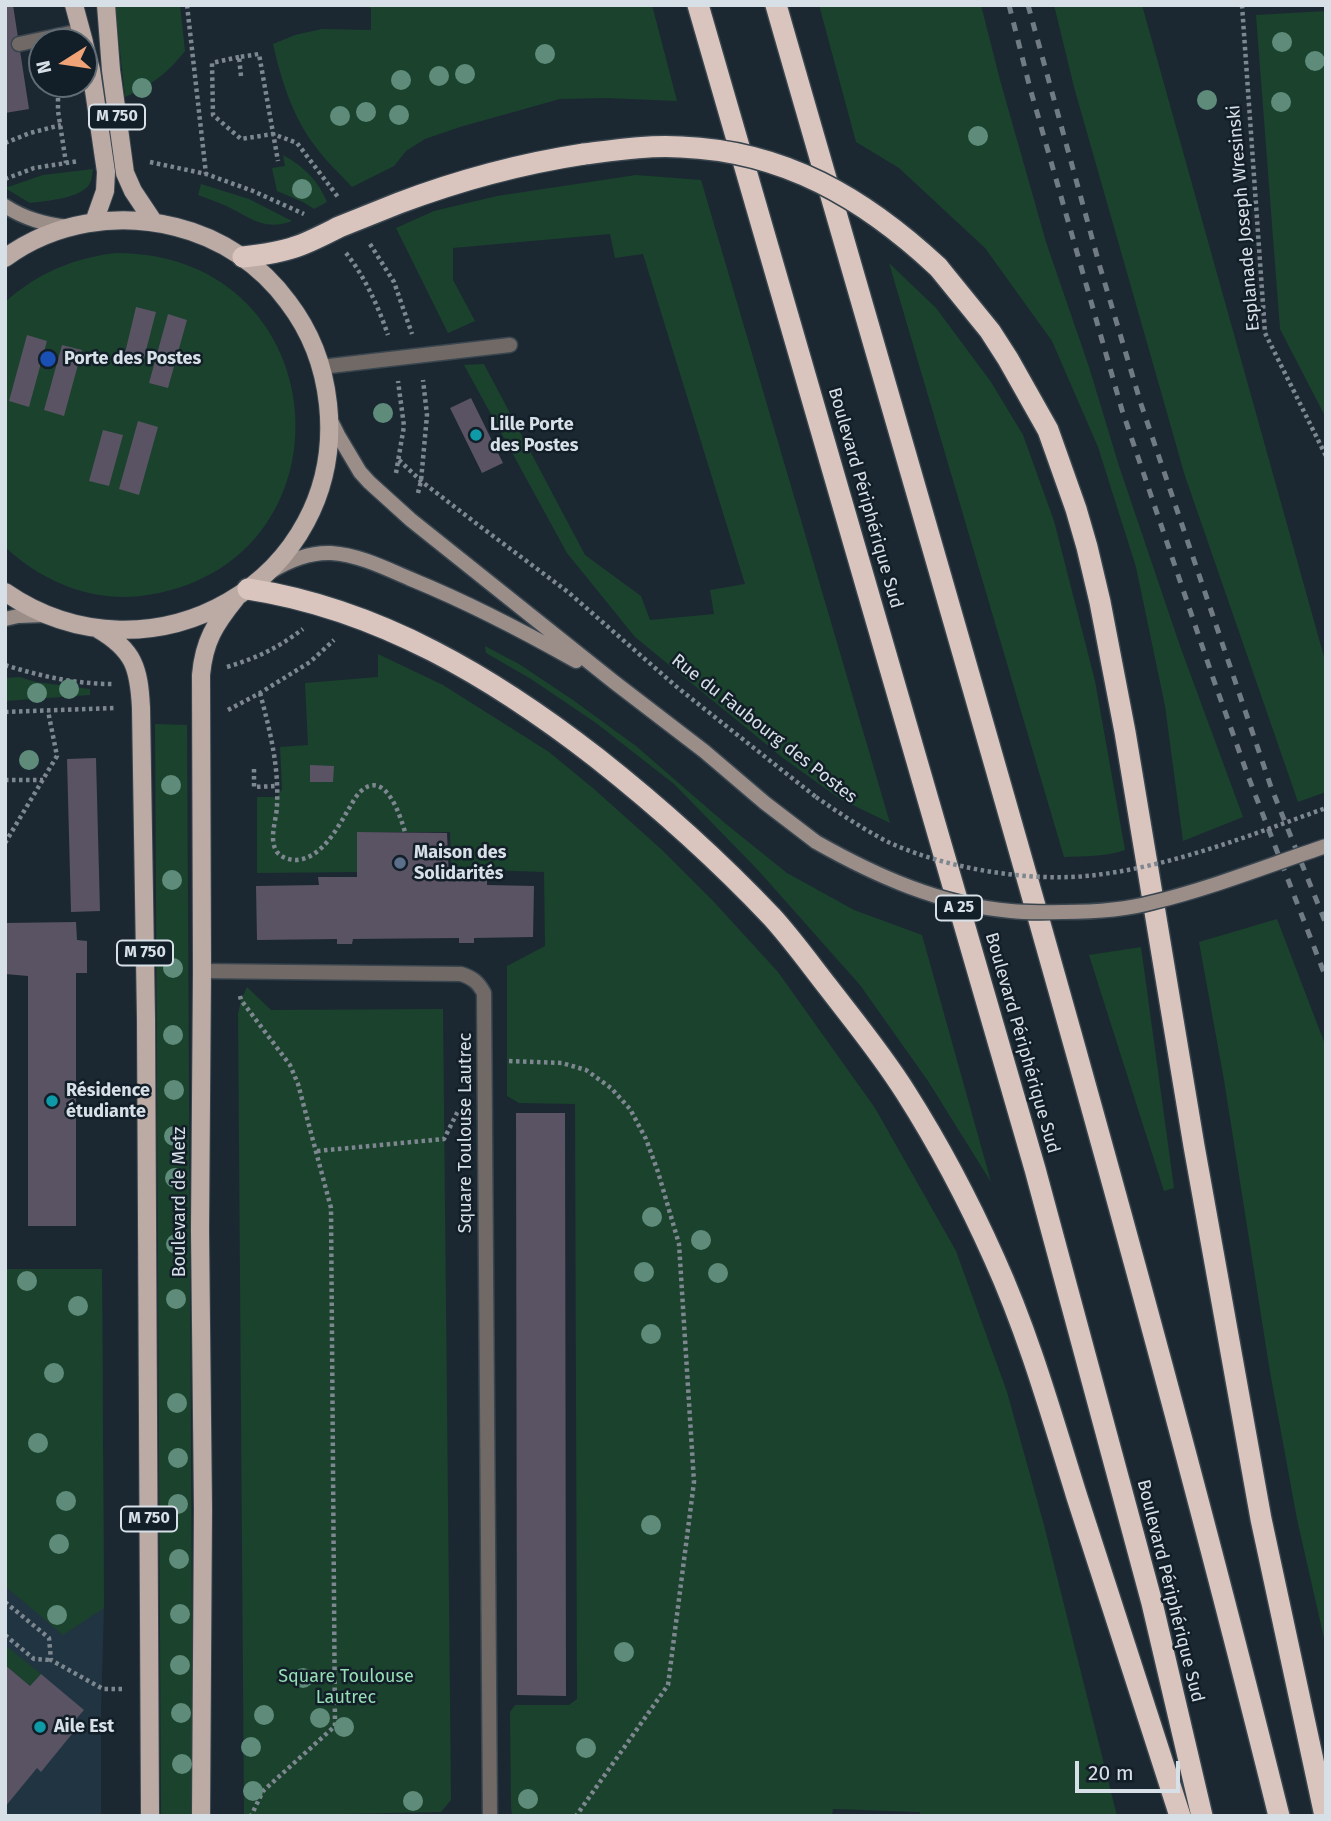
<!DOCTYPE html>
<meta charset="utf-8">
<style>
body{margin:0}
#map{position:relative;width:1331px;height:1821px;overflow:hidden;background:#1b2832;font-family:"Fira Sans",sans-serif}
canvas{display:block}
.frame{position:absolute;inset:0;border:7px solid #d8e0e7;pointer-events:none}
.north{position:absolute;left:28px;top:28px;width:70px;height:70px;box-sizing:border-box;background:#121e28;border:2px solid #616c74;border-radius:50%;rotate:258deg;font-size:19px;font-weight:700;line-height:28px;text-align:center;color:#d8e0e7}
.north::after{content:'';display:block;margin:auto;width:24px;height:32px;background:#efa376;clip-path:polygon(50% 0,100% 100%,50% 72%,0 100%)}
.scale{position:absolute;left:1075px;top:1761px;width:105px;height:32px;box-sizing:border-box;border:4px solid #d8e0e7;border-top:0;padding-left:9px;font-size:21px;line-height:24px;white-space:nowrap;color:#d8e0e7;-webkit-text-stroke:5px #121e28;paint-order:stroke}
</style>
<div id="map">
<canvas width="1331" height="1821"></canvas>
<div class="frame"></div>
<div class="north">N</div>
<div class="scale">20 m</div>
</div>
<script>
const g = document.querySelector('canvas').getContext('2d');
g.lineJoin = 'round';
function fillPath(path, color) { g.fillStyle = color; g.fill(path, 'evenodd'); }
function trace(path, color, width, dash) { g.strokeStyle = color; g.lineWidth = width; g.lineCap = dash ? 'butt' : 'round'; g.setLineDash(dash || []); g.stroke(path); }
function write(font, color, halo, rows, align = 'center') {
  g.font = font + ' "Fira Sans",sans-serif'; g.lineWidth = 5; g.setLineDash([]); g.textBaseline = 'middle'; g.strokeStyle = halo; g.fillStyle = color; for (const [text, x, y, turn = 0] of rows) {
    g.save(); g.translate(x, y); g.rotate((+turn || 0) * Math.PI / 180); g.textAlign = isNaN(turn) ? turn : align; if (halo) g.strokeText(text, 0, 0); g.fillText(text, 0, 0); g.restore();
  }
}
fillPath(new Path2D(`
 M5,1269H102L104,1608L101,1712V1816H5Z`), '#213441');
fillPath(new Path2D(`
 M115,5H180L185,51C169,72 149,87 125,97Z
 M368,5H652L677,101L606,98L560,99L460,127L425,139L406,151L394,166L352,187C340,174 326,161 315,146C293,117 281,80 273,44L295,35L322,29L371,30V9Z
 M819,5H981L1000,80L1046,242L1089,367L1119,466L1180,646L1243,817L1183,841L1165,706L1136,567L1098,447L1052,341L985,248L899,168L856,142Z
 M1054,5H1142L1326,664V792L1298,802L1185,476L1074,87Z
 M1326,11V418L1280,329L1256,15Z
 M283,155C304,167 318,180 327,202L314,209L303,202L277,191L272,168L285,166Z
 M93,169C92,174 92,181 89,185C78,199 46,201 30,203L5,188L43,175Z
 M636,175L701,180L890,823L840,799L783,758L635,637L567,553L464,365L484,364L585,555L641,596L650,620L714,614L710,590L745,584L643,254L615,258L610,234L453,248V280L475,321L448,333L396,228L434,211L497,196Z
 M201,184L249,199L292,221C263,232 249,216 224,205C216,202 207,198 198,195Z
 M116,253C342,253 360,569 141,596C91,602 41,581 5,547V302C38,273 73,258 116,253Z
 M889,263L936,308L991,382L1023,435L1054,521L1095,681L1125,850C1105,857 1084,856 1064,857Z
 M485,646L519,664L573,700L636,746L726,824L787,873L854,910L922,935L991,1182L928,1081L860,985L757,869L674,784L596,723L531,679L486,653Z
 M378,654L443,685L549,752L594,789L661,849L714,902L778,972L875,1108L956,1251L1007,1392L1044,1525L1117,1816H920V1812L833,1809L832,1816H512L511,1806L510,1712L515,1705H569L577,1699L575,1104L519,1103L507,1096V966L545,946L544,872L451,869L450,832H357V872L257,873V797H277L282,789L280,747L308,745L305,683L378,677Z
 M20,677L36,682L90,689V695L5,701V678Z
 M155,724L187,725L193,1816H161Z
 M1277,919L1326,1047V1647L1297,1519L1270,1372L1224,1080L1199,942Z
 M1141,947L1174,1188L1164,1191L1089,955Z
 M247,987L271,1010L443,1009L451,1800L441,1812L244,1816L238,1014L241,1000Z
 M5,1269H102L104,1608L63,1635L5,1586Z
 M5,1645L41,1674L30,1686L5,1665Z`), '#1b422d');
fillPath(new Path2D(`
 M5,5H13L29,109L5,113Z
 M136,307L156,312L143,362L124,357Z
 M168,314L187,320L168,388L149,383Z
 M27,335L47,341L29,407L9,401Z
 M62,345L82,350L64,416L44,410Z
 M471,398L503,463L482,473L450,408Z
 M138,421L158,427L139,495L119,489Z
 M103,430L123,435L109,486L89,481Z
 M96,758L100,911L71,912L67,759Z
 M310,765L334,766L333,782H310Z
 M357,832L447,833L449,878L487,877V885L534,886L533,937L474,938V943H459V938L353,939L352,944H337V939L257,940L256,886L319,885L318,877H357Z
 M76,922L77,940L87,941V973H76V1226H28V976L5,974V923Z
 M516,1113H565L566,1696L517,1695Z
 M5,1665L30,1686L41,1674L84,1710L71,1725L76,1729L41,1772L37,1768L5,1807Z`), '#595363');
const service = new Path2D(`
 M19,44L80,31
 M321,367L510,345`);
const minor = new Path2D(`
 M202,971L461,974C473,978 478,982 484,993L490,1816`);
const secondary = new Path2D(`
 M5,206C25,219 45,224 68,227
 M329,417L338,435L360,472L369,482L411,520L614,682L704,751L765,803L816,842
 M270,572C288,561 310,552 331,553C360,555 387,569 413,580C469,603 523,631 576,661
 M5,619L18,616L46,615`);
const primary = new Path2D(`
 M74,5L84,42
 M106,5L111,70L125,173L133,191L153,221
 M84,43L91,70L106,172L105,191L94,222
 M5,258C54,222 118,212 176,227C221,238 261,265 288,302C311,332 324,367 328,404C347,581 150,692 5,592
 M98,629C134,650 139,668 141,708L146,1020L150,1816
 M201,1816L203,1509L200,1230L202,971L201,675C204,641 215,624 236,598`);
const motorway = new Path2D(`
 M698,5L1035,1169L1152,1603L1202,1816
 M776,5C949,607 1128,1208 1279,1816
 M243,257C261,255 278,253 295,247C310,242 325,234 339,227C359,219 379,211 399,203C460,180 519,164 584,154
 M938,267L990,331L1008,359L1048,430L1076,509L1087,547L1100,602L1125,732L1194,1146L1261,1519L1325,1816
 M248,589C379,609 494,678 597,758C659,807 718,860 772,917C792,939 810,964 828,987C855,1022 883,1056 906,1093C939,1145 969,1202 994,1258C1029,1335 1052,1417 1077,1497C1111,1604 1146,1710 1180,1816`);
trace(service, '#39454f', 17);
trace(minor, '#39454f', 17);
trace(secondary, '#39454f', 17);
trace(primary, '#39454f', 20);
trace(motorway, '#39454f', 24);
trace(new Path2D(`
 M187,5L206,174
 M1242,5L1265,333L1326,456
 M239,57L212,63L213,115L241,139L273,134L297,143L338,197
 M241,76L239,57L259,54L278,161
 M58,84V111L66,163
 M5,143L30,133L61,125
 M150,162L206,174L253,191L304,214
 M5,179L34,168L79,161
 M370,244L394,282L412,334
 M346,253C365,277 378,306 388,335
 M399,460L421,481L477,524L568,592L678,688L816,797
 M396,473L404,426L398,381
 M418,493L421,481L427,415L423,380
 M5,665C40,676 75,684 112,684
 M227,667C259,657 276,649 303,629
 M260,693C270,731 279,766 277,805C277,819 268,839 277,852C282,858 290,860 296,860C321,859 337,829 348,810C352,804 355,797 360,792C385,768 400,815 405,832
 M228,710L260,693L310,662L334,640
 M5,712L116,708
 M254,769V787L277,786
 M5,780H43
 M5,843L57,756L48,711
 M240,996L241,1000L290,1065L298,1084L331,1208L335,1726L263,1791L251,1816
 M509,1061L562,1063L586,1070L611,1088L630,1109L646,1139L658,1172L679,1244L694,1482L668,1685L576,1816
 M317,1151L444,1139L459,1109
 M5,1602L49,1638L51,1660L103,1689H125
 M5,1635L34,1659L51,1660`), '#7d8790', 4.5, [3.5, 3.5]);
trace(service, '#716965', 14);
trace(minor, '#716965', 14);
trace(secondary, '#9b8e89', 14);
trace(primary, '#bcaba4', 18);
trace(motorway, '#d9c5bd', 21);
trace(new Path2D(`
 M1009,5L1030,88L1122,410L1213,678L1248,776L1326,978
 M1028,5L1100,267L1141,404L1271,787L1326,924`), '#707b84', 5, [9, 9]);
const secondaryBridge = new Path2D(`
 M816,842C876,876 941,905 1011,911C1028,913 1046,912 1064,912C1094,912 1125,910 1154,902C1212,888 1269,865 1326,846`);
const motorwayBridge = new Path2D(`
 M584,154C616,150 648,145 681,147C784,151 864,198 938,267`);
trace(secondaryBridge, '#39454f', 17, []);
trace(motorwayBridge, '#39454f', 24, []);
trace(new Path2D(`
 M816,797C839,813 863,829 888,842C947,869 1032,883 1096,875C1176,865 1251,835 1326,808`), '#7d8790', 4.5, [3.5, 3.5]);
trace(secondaryBridge, '#9b8e89', 14);
trace(motorwayBridge, '#d9c5bd', 21);
g.fillStyle = '#5f8c7a';
for (const [x, y] of [
 [1282,42],
 [545,54],
 [1315,61],
 [465,74],
 [439,76],
 [401,80],
 [142,88],
 [1207,100],
 [1281,102],
 [366,112],
 [399,115],
 [340,116],
 [978,136],
 [302,189],
 [383,413],
 [69,689],
 [37,693],
 [29,760],
 [171,785],
 [172,880],
 [173,968],
 [173,1035],
 [174,1090],
 [174,1136],
 [175,1178],
 [652,1217],
 [701,1240],
 [176,1244],
 [644,1272],
 [718,1273],
 [27,1281],
 [176,1299],
 [78,1306],
 [651,1334],
 [54,1373],
 [177,1403],
 [38,1443],
 [178,1458],
 [66,1501],
 [178,1504],
 [651,1525],
 [59,1544],
 [179,1559],
 [180,1614],
 [57,1615],
 [624,1652],
 [180,1665],
 [303,1678],
 [181,1713],
 [264,1715],
 [320,1718],
 [344,1727],
 [251,1747],
 [586,1748],
 [182,1764],
 [253,1791],
 [528,1799],
 [413,1801]
]) { g.beginPath(); g.arc(x, y, 10, 0, 2 * Math.PI); g.fill(); }
for (const [x, y, r, color] of [
 [48,359,9,"#1a4fb4"],
 [476,435,7,"#0f9aa8"],
 [400,863,7,"#5c6f8a"],
 [52,1101,7,"#0f9aa8"],
 [40,1727,7,"#0f9aa8"]
]) { const dot = new Path2D(); dot.arc(x, y, r, 0, 2 * Math.PI); g.fillStyle = color; g.fill(dot); trace(dot, '#121e28', 2.5); }
for (const [x, y, w] of [
 [117,117,56],
 [959,908,46],
 [145,953,56],
 [149,1519,56]
]) { const box = new Path2D(); box.roundRect(x - w / 2, y - 12.5, w, 25, 5); g.fillStyle = '#121e28'; g.fill(box); trace(box, '#d8e0e7', 2); }
write('bold 16px', '#d8e0e7', null, [
 ["M 750",117,117],
 ["A 25",959,908],
 ["M 750",145,953],
 ["M 750",149,1519]
]);
write('18px', '#d8e0e7', '#121e28', [
 ["Esplanade Joseph Wresinski",1244,218,-95],
 ["Boulevard Périphérique Sud",865,498,74],
 ["Rue du Faubourg des Postes",764,729,38],
 ["Boulevard Périphérique Sud",1022,1043,74],
 ["Square Toulouse Lautrec",466,1133,-90],
 ["Boulevard de Metz",180,1202,-90],
 ["Boulevard Périphérique Sud",1170,1591,76]
]);
write('bold 18px', '#d8e0e7', '#121e28', [
 ["Porte des Postes",64,359],
 ["Lille Porte",490,425],
 ["des Postes",490,446],
 ["Maison des",414,853],
 ["Solidarités",414,874],
 ["Résidence",66,1091],
 ["étudiante",66,1112],
 ["Aile Est",54,1727]
], 'left');
write('18px', '#96deb4', '#121e28', [
 ["Square Toulouse",346,1677],
 ["Lautrec",346,1698]
]);
</script>
